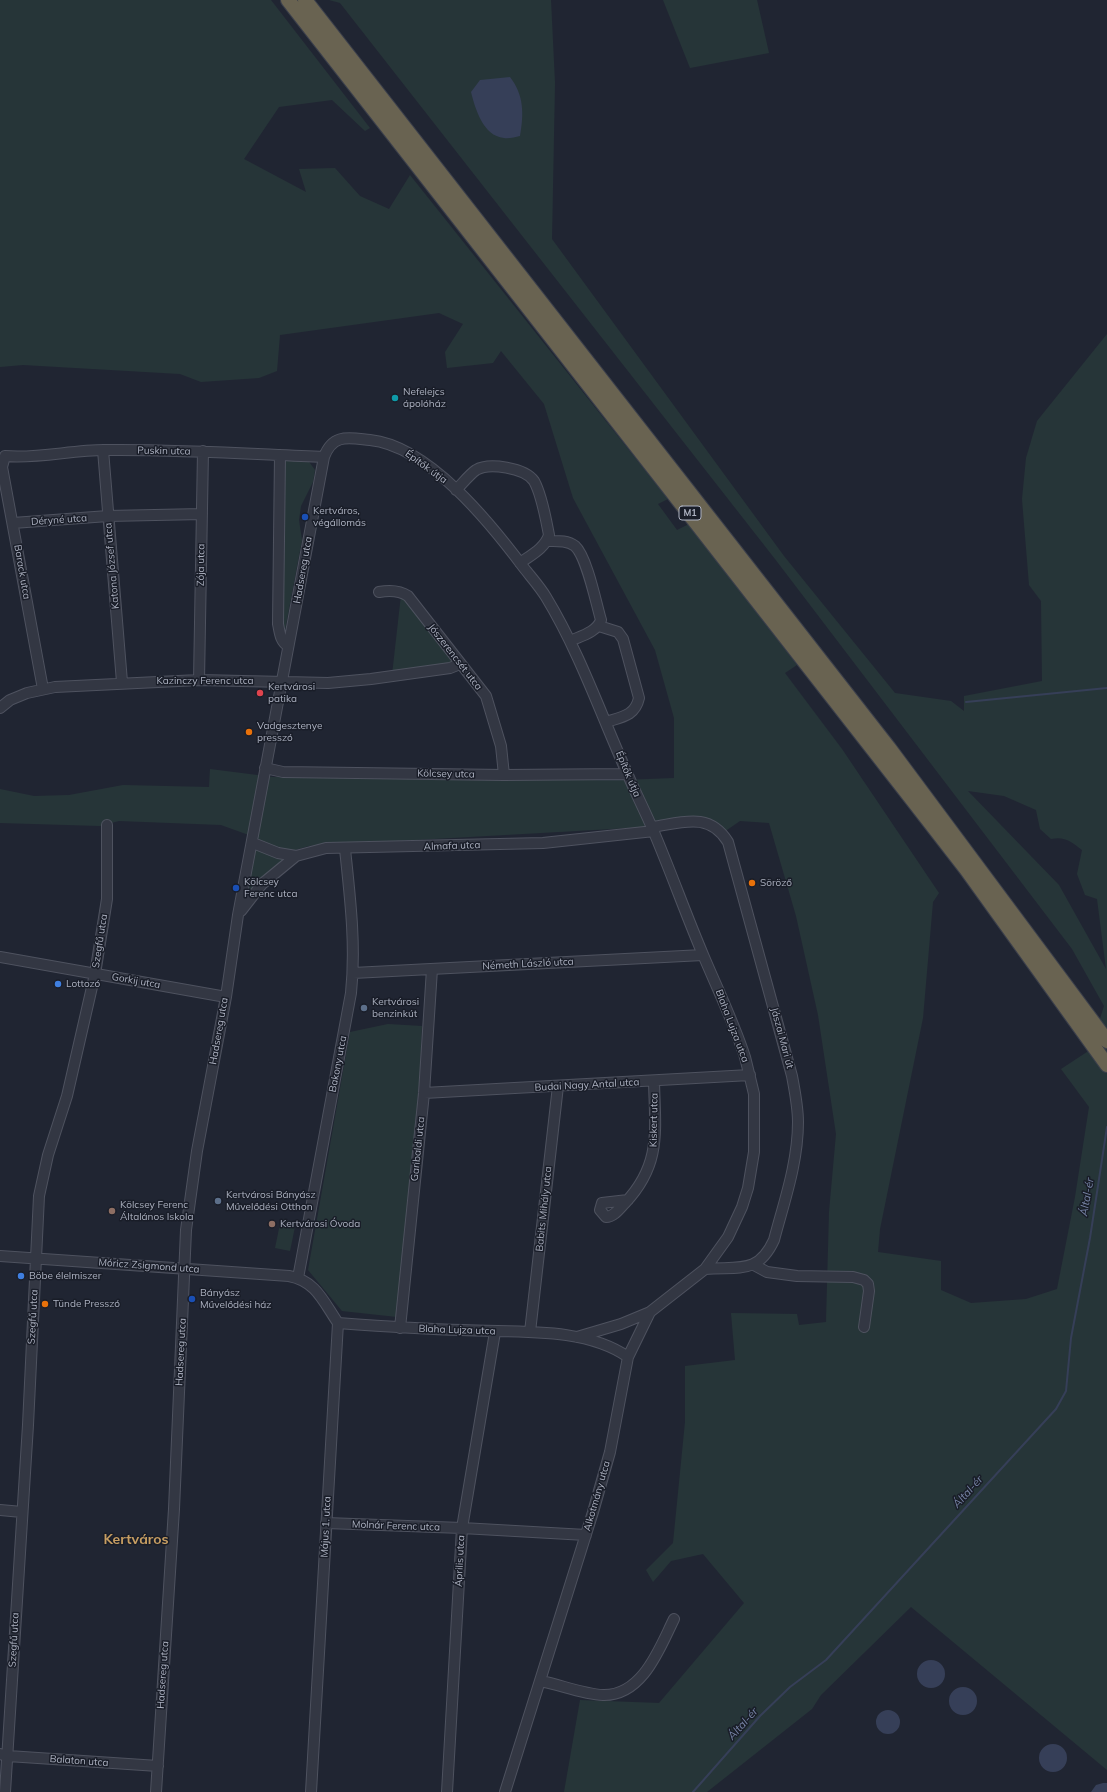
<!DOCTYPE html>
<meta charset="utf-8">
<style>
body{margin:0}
canvas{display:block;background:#202532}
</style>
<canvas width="1107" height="1792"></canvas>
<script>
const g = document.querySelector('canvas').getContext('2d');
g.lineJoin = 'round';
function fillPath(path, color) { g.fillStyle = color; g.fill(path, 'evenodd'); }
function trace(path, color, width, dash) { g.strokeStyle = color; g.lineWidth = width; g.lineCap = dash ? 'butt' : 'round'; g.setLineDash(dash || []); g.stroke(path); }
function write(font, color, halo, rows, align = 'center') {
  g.font = font + ' Mulish,sans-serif'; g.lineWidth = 3; g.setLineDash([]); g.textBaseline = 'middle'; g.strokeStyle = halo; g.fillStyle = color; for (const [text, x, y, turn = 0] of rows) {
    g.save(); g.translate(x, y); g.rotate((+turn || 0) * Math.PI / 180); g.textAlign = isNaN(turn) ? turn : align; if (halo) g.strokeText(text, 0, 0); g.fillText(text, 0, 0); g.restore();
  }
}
fillPath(new Path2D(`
 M0,0H271L370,128L365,131L332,100L279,107L244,159L306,192L299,169L335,168L360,196L389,209L410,175L668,499L658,504L677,530L689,524L797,665L785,673L842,749L939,893L933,902L923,1018L880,1229L878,1252L941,1261V1290L971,1303L1026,1299L1057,1289L1075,1197L1089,1107L1061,1069L1090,1050L1104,1006L1072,949L775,559L340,3L329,0H551L555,83L552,239L784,556L895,693L951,701L964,711V696L1042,681L1041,601L1029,585L1022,499L1026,458L1037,421L1107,334V1770L911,1607L821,1695L812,1709L707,1792H564L580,1700L659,1703L744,1603L703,1554L671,1561L653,1582L646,1570L673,1543L685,1422V1366L735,1360L731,1313L797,1314L799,1325L826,1322L829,1212L836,1134L818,1015L796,916L769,823L740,821L724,832L717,826L648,827L309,846L295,850L249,893L246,890L257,838L221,825L119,821L100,826L0,823V789L34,796L69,795L123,785L209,787L210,769L273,777L616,778L623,780L674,778V718L655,650L573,498L544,404L501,351L493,363L447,368L445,352L463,324L439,313L280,335L277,371L259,378L201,382L180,374L23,365L0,367ZM968,791L1004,796L1036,810L1040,829L1051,839C1065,836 1072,842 1082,850L1077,874L1085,895L1097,899L1106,969L1059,885Z
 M663,0H757L769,53L690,68Z
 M307,459L315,470L313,482L301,506L299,520L302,540L283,641L284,460Z
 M401,595H403L456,663L392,675Z
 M388,1024L422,1026L420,1074L397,1317L342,1311L308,1270L350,1032Z
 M281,1219L296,1222L290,1251L275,1248Z`), '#263538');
fillPath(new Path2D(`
 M510,77C524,95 524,114 520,136C515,137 509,139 504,138C483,136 475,108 471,92L480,80Z
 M917 1674a14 14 0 1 1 28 0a14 14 0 1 1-28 0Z
 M949 1701a14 14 0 1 1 28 0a14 14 0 1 1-28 0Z
 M876 1722a12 12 0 1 1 24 0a12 12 0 1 1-24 0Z
 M1039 1758a14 14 0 1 1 28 0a14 14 0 1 1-28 0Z
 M1103,1783H1107V1792H1091L1096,1785Z`), '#363f58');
trace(new Path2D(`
 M966,702L1107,688
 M693,1792L760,1716L790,1687L826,1660L1056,1409L1066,1391L1071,1338L1090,1238L1107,1127`), '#363f58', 2);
const minor = new Path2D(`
 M103,450L122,682
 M280,455L278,624C280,633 280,641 288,646
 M456,490C463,483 469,475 476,470C489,462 525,468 534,481C542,495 546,520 549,535C545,548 531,555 520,563
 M13,523L108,516L202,514
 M547,541C557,541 567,540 575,546C587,557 596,603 601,620C597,632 581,636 570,641
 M379,592C390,590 399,590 408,596L486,696L501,746L504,775
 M599,626L618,632L623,639L639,698C635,716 622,717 606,722
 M199,680L203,451
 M43,689L2,467L5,456C38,459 71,450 105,450C178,449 251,454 324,457
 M0,708L10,700L27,693L55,687L199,680L328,683L371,679L450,668L460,664
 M265,768L283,772L504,775L627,774
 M652,827C681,823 709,811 728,842L792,1076C795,1092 798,1107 798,1122C798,1163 784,1202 774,1240C758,1275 738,1266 705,1269
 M253,843L278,853L296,856L326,848L543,843L654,831
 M241,911L262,884L296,856
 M0,957L226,997
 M353,973L703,955
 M424,1093L750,1075
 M628,1200L602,1203L600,1210L606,1217C614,1217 620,1208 625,1203C662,1164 655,1130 654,1081
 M0,1256L289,1276C316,1281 323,1301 338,1323L311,1792
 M754,1265L767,1272L797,1276L853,1277L864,1280L868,1284L869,1291L864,1327
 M298,1278L351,993C356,945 350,897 345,849
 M338,1323C379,1326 421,1329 462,1330C514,1333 584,1326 628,1357
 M400,1328L424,1093L432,969
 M530,1332L558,1086
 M0,1510L22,1512
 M326,1523L462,1528L586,1535
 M541,1681C561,1685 583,1694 603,1695C643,1696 660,1647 674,1619
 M0,1754L8,1756L158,1766
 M5,1792L28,1425L39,1196L48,1155L67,1096L95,974L107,899V825
 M156,1792L174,1509L186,1230L197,1151L226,997L238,915L324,457C333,433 349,438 370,440C429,446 491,524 524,568C531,577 540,587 546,597C580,653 601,715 628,775C636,794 645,811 653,830C671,872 686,915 704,957C718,990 734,1023 745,1057L754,1094V1152L748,1188L742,1207L728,1237L705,1269L650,1312L621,1324L577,1337
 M447,1792L462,1528L495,1332
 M505,1792L593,1512L610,1452L628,1357L650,1312`);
const highway = new Path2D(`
 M288,0L914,802L966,869L1107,1065
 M305,0L889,748L1107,1041`);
trace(minor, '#4e525f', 12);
trace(highway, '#3b3f4b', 16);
trace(minor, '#333743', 10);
trace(highway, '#696351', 14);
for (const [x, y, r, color] of [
 [395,398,4,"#0f9aa8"],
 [305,517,4,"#1a4fb4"],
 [260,693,4,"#e0444e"],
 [249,732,4,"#e8710a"],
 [752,883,4,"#e8710a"],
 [236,888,4,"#1a4fb4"],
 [58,984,4,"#3f7fe0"],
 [364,1008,4,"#5c6f8a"],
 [218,1201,4,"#5c6f8a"],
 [112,1211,4,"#8d6e63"],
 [272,1224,4,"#8d6e63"],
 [21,1276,4,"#3f7fe0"],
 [192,1299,4,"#1a4fb4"],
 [45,1304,4,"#e8710a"]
]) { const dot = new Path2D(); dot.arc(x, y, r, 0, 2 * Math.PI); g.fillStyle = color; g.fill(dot); trace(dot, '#191d28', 1.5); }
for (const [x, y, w] of [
 [690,513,22]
]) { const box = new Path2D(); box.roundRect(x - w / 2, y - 7, w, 14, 3); g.fillStyle = '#191d28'; g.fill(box); trace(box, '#adb2c1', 1); }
write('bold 9px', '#adb2c1', null, [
 ["M1",690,513]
]);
write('10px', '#adb2c1', '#191d28', [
 ["Nefelejcs",403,392],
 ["ápolóház",403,404],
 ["Kertváros,",313,511],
 ["végállomás",313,523],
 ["Kertvárosi",268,687],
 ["patika",268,699],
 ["Vadgesztenye",257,726],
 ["presszó",257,738],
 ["Kölcsey",244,882],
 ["Ferenc utca",244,894],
 ["Söröző",760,883],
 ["Lottozó",66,984],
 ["Kertvárosi",372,1002],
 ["benzinkút",372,1014],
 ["Kertvárosi Bányász",226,1195],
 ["Művelődési Otthon",226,1207],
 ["Kölcsey Ferenc",120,1205],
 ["Általános Iskola",120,1217],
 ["Kertvárosi Óvoda",280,1224],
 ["Böbe élelmiszer",29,1276],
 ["Bányász",200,1293],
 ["Művelődési ház",200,1305],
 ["Tünde Presszó",53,1304]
], 'left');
write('10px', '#adb2c1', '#191d28', [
 ["Puskin utca",164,451,1],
 ["Építők útja",426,467,36],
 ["Déryné utca",59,520,-4],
 ["Zója utca",201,565,-89],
 ["Katona József utca",112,566,-95],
 ["Hadsereg utca",303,570,-80],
 ["Barack utca",22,572,80],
 ["Jószerencsét utca",455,657,52],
 ["Kazinczy Ferenc utca",205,681],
 ["Kölcsey utca",446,774,1],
 ["Építők útja",628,774,67],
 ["Almafa utca",452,846,-2],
 ["Szegfű utca",100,941,-81],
 ["Németh László utca",528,964,-3],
 ["Gorkij utca",136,981,10],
 ["Blaha Lujza utca",732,1026,69],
 ["Hadsereg utca",219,1031,-80],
 ["Jászai Mari út",782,1038,75],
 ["Bakony utca",338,1064,-79],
 ["Budai Nagy Antal utca",587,1085,-3],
 ["Kiskert utca",654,1120,-89],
 ["Garibaldi utca",418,1149,-84],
 ["Babits Mihály utca",544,1209,-84],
 ["Móricz Zsigmond utca",149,1266,4],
 ["Szegfű utca",33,1317,-87],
 ["Blaha Lujza utca",457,1330,2],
 ["Hadsereg utca",181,1352,-87],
 ["Alkotmány utca",597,1496,-74],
 ["Molnár Ferenc utca",396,1526,2],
 ["Május 1. utca",326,1527,-87],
 ["Április utca",460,1561,-87],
 ["Szegfű utca",14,1640,-87],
 ["Hadsereg utca",163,1675,-86],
 ["Balaton utca",79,1761,4]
]);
write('italic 11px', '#7885a7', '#191d28', [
 ["Által-ér",1087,1197,-80],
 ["Által-ér",968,1492,-48],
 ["Által-ér",743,1724,-48]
]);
write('bold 14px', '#c79e62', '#191d28', [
 ["Kertváros",136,1540]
]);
</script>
